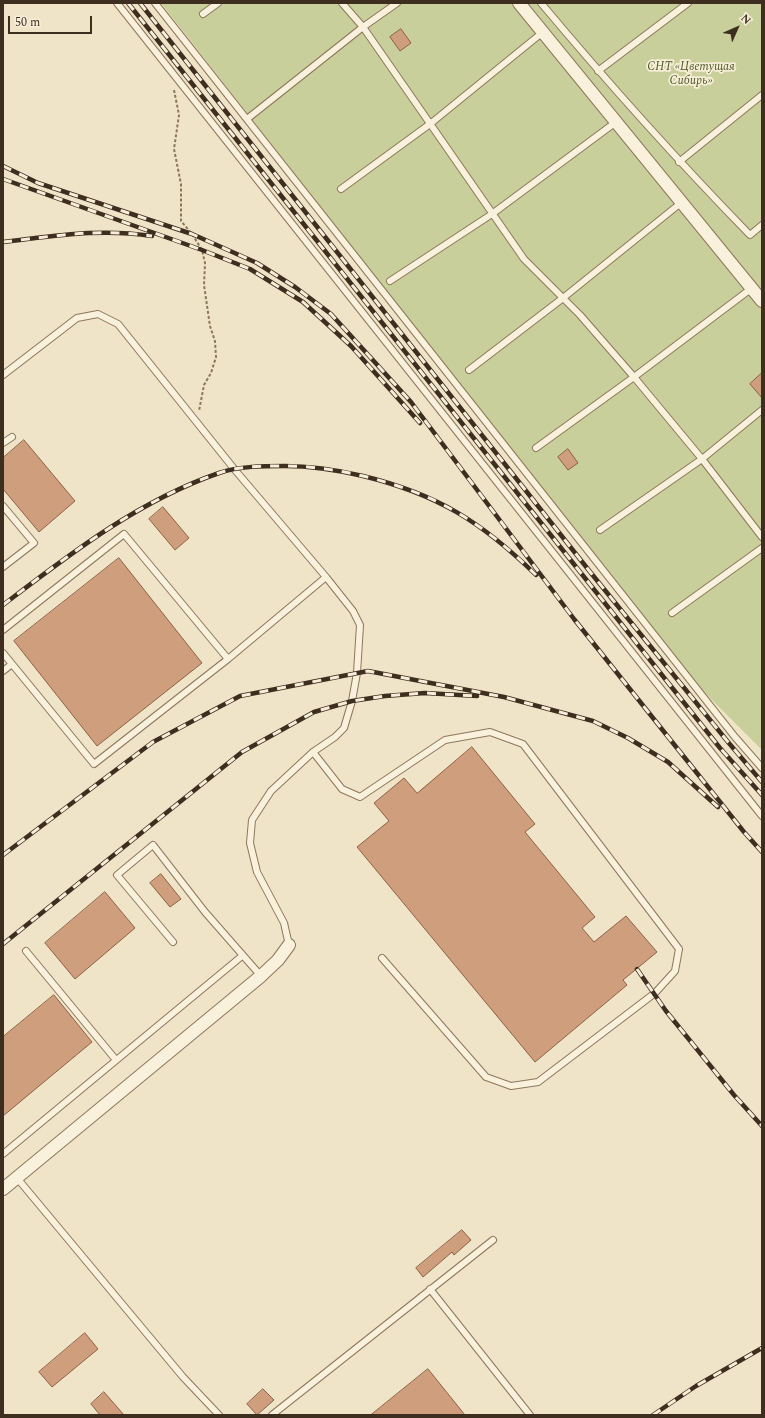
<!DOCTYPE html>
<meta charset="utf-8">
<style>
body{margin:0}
#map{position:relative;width:765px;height:1418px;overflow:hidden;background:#f0e4c8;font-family:Spectral,serif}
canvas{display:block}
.frame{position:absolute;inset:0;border:4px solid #3d2e20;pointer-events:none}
.north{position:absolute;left:717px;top:8px;width:40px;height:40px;-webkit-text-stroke:3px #f7eed8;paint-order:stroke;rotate:45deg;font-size:11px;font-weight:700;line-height:16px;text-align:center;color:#3d2e20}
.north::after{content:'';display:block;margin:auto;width:14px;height:18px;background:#3d2e20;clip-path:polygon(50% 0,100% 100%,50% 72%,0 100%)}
.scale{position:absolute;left:8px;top:16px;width:84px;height:18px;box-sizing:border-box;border:2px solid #3d2e20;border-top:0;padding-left:5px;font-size:12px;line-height:14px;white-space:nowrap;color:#3d2e20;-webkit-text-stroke:3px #f7eed8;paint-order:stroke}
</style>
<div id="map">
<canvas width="765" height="1418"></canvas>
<div class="frame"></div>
<div class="north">N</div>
<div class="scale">50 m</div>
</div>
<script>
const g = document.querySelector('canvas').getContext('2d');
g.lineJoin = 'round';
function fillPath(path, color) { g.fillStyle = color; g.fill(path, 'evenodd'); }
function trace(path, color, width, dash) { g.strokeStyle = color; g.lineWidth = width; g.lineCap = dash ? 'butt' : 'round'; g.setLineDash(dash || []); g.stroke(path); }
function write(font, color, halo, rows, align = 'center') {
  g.font = font + ' Spectral,serif'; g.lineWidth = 3.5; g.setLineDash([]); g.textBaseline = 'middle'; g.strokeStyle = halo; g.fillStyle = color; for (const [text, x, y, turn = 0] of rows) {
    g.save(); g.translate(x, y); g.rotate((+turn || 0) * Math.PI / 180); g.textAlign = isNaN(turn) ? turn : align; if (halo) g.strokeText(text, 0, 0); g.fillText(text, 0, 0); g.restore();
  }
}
fillPath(new Path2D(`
 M161,3H762V750L689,677Z`), '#c9cf9b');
const building = new Path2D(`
 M401,29L411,43L400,51L390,37Z
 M762,373V398L750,384Z
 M24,440L75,501L39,532L3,489V458Z
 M568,449L578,463L568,470L558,457Z
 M163,507L189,538L175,550L149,519Z
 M119,558L202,663L97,746L14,641Z
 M472,747L535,824L525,832L595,917L582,928L594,942L626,916L657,952L623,980L627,985L535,1062L357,847L389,821L374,803L404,778L417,793Z
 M161,874L181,899L170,907L150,883Z
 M105,892L135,928L75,979L45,943Z
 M54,995L92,1042L3,1116V1037Z
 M462,1230L471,1240L454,1255L452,1252L423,1277L416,1268Z
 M85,1333L98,1349L52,1387L39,1372Z
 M428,1369L465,1415H371Z
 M263,1389L274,1400L257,1415L247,1404Z
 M104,1392L124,1415H100L91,1404Z`);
fillPath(building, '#cf9f7d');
trace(building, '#8d5f41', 1);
const lane = new Path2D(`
 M117,3L762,816
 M155,3L735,737L762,768
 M342,3L363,27L524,259L580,315L634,377L702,459L762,537
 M541,3C608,83 677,160 750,235L762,225
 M203,14L218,3
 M598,71L688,3
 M247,119L363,27L397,3
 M679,162L762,95
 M341,189L430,124L543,32
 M390,281L492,214L616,122
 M469,370L563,298L682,202
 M3,375L77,318L98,314L118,324L235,470L326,577L353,611L360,625L357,673L352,701L344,728L335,737L313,752L271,791L252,820L250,843L257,872L284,923L289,945
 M3,443L12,437
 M536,448L634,377L752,288
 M3,506L34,543L3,567
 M600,530L702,459L762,410
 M672,613L762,548
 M3,630L124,534L228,659L326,577
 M3,653L12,664L3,671
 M12,664L94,764L228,659
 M313,752L342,789L360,797L445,740L490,732L523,744L679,949L675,971L655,993L538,1082L511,1086L486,1077L382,958
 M173,942L117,875L153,845L205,912L261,976
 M26,951L116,1060
 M3,1154L242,956
 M17,1178L183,1377L219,1415
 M430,1289L530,1415
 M272,1415L493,1240`);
const street = new Path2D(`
 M519,3L762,301
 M3,1189L261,976L278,960L289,945`);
trace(lane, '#8d765c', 8);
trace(street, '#8d765c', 14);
trace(new Path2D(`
 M174,90L179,115L174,149L181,184V221L192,234L202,250L205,263L204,285L210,326L215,341L216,357L211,373L204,385L199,411`), '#8d765c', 2, [3, 2]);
trace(lane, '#faf1dc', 6);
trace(street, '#faf1dc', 12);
const rail = new Path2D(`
 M128,3L720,748L762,795
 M140,3L591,573L728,742L762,782
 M3,166L38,183L192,234L257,263L295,287L331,314L411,402L574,619L744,832L762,852
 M3,179L202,250L250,269L303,302L351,346L420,423
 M3,242C56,236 99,228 152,236
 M3,605C70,554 138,501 219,473C239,466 264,466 285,466C311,466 337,470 363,476C437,494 482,522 536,575
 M3,855L153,742L240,696L368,671L504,697L593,721L628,738L668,762L718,807
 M3,944L242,752L314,712L352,701L385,696L425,693L477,696
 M637,969L666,1011L734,1095L762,1126
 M653,1415L696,1386L762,1348`);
trace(rail, '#3d2e20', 4.5);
trace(rail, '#f7eed8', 3, [9]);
write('italic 12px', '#4d5a26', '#f7eed8', [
 ["СНТ «Цветущая",691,68],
 ["Сибирь»",691,82]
]);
</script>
